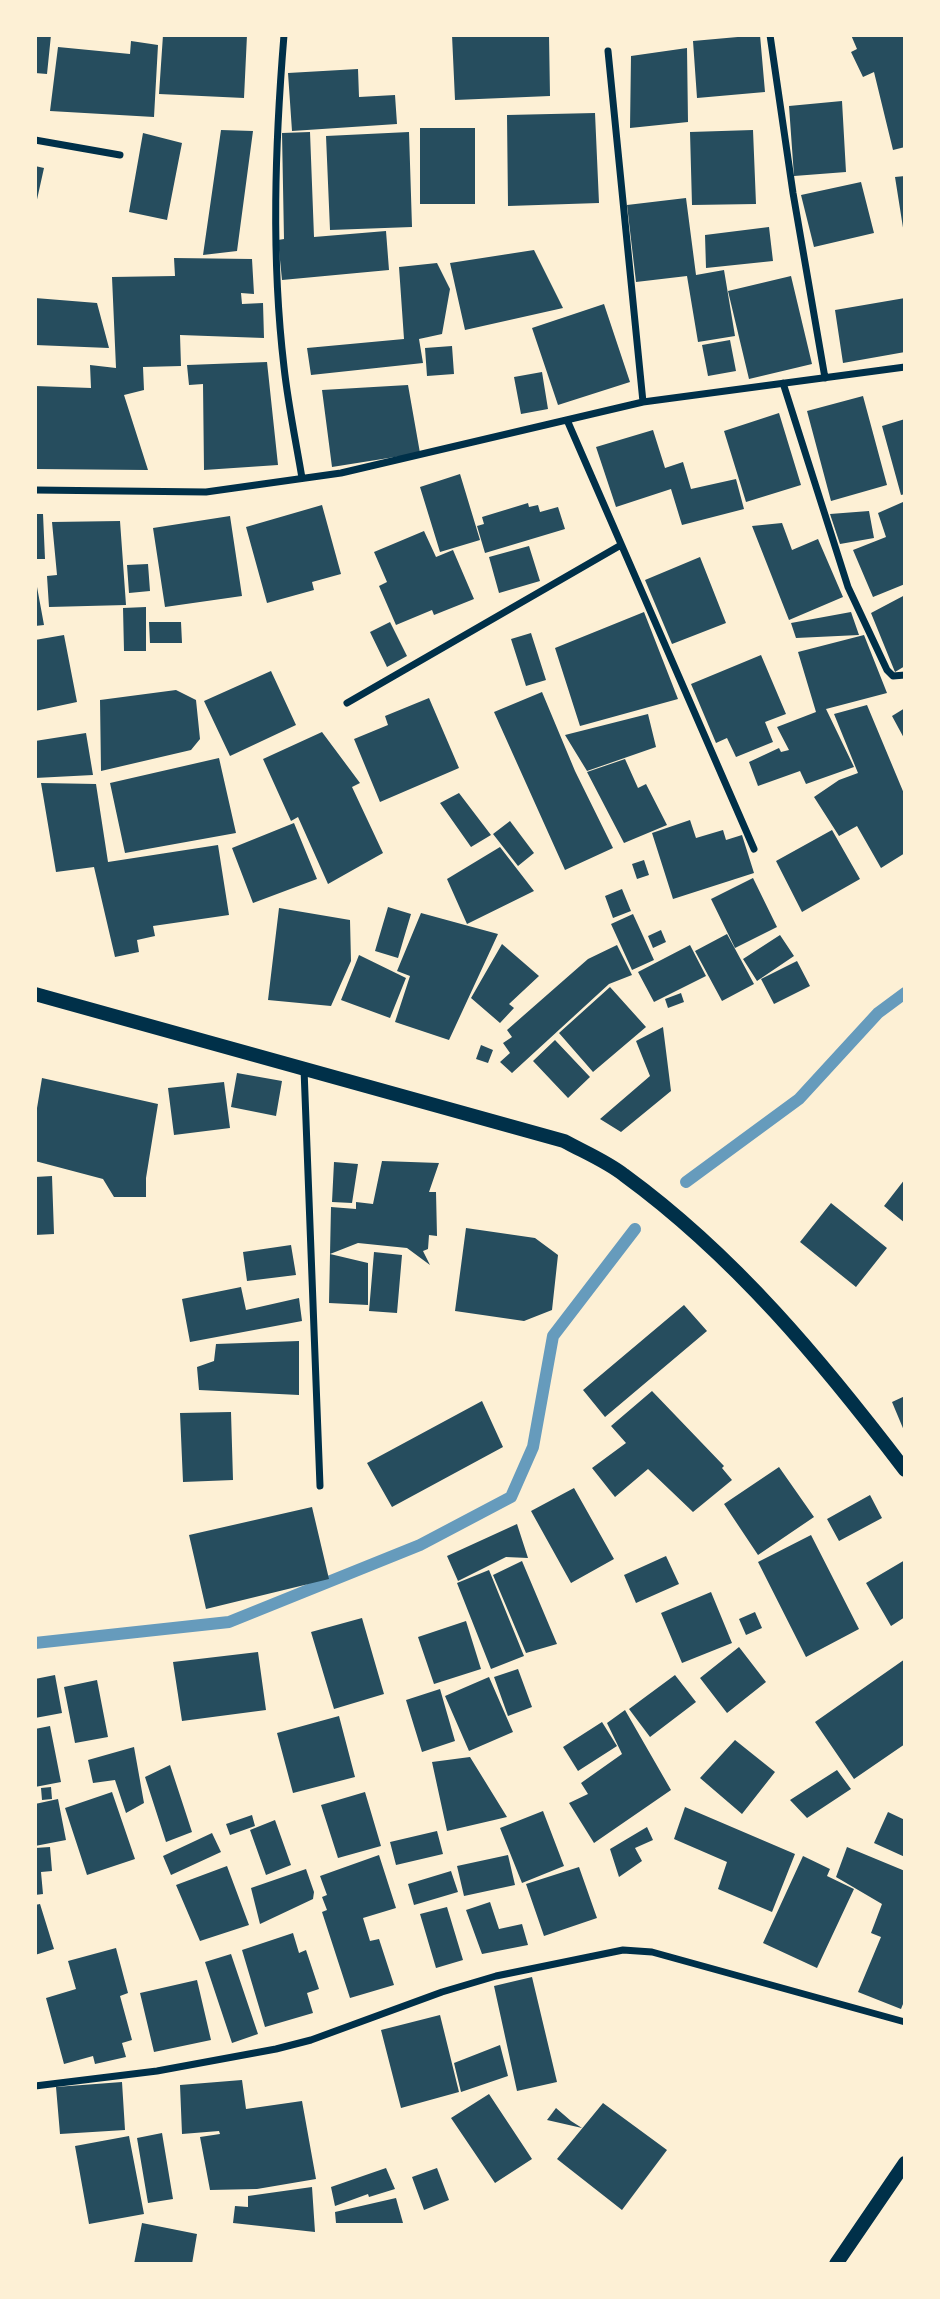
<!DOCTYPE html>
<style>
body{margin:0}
#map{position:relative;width:940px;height:2299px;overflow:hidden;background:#fdf0d5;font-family:"DejaVu Sans",sans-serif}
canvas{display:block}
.frame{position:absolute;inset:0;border:37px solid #fdf0d5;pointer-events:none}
</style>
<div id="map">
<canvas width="940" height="2299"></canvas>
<div class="frame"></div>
</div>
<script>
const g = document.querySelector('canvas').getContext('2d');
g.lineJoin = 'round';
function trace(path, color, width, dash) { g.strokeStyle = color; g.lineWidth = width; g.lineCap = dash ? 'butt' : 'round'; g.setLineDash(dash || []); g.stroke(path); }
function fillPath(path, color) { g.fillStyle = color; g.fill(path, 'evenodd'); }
trace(new Path2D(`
 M686,1182L799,1099L878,1013L905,993
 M35,1643L229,1622L420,1545L511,1497L533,1447L553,1336L635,1229`), '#669bbc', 12);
fillPath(new Path2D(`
 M35,35H51L47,74L35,73Z
 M163,35H247L244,98L159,94Z
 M452,35H549L550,96L455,100Z
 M760,35L765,92L697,98L693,41Z
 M851,35H905V147L893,150L874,72L863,77L851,52L857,49Z
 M131,41L158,45L154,117L50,111L58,47L130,54Z
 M687,48L688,122L630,128L631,56Z
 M358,69L359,97L395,95L397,124L292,131L288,73Z
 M842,101L846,172L794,176L789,106Z
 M595,113L599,203L508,206L507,115Z
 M420,128H475V204H420Z
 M221,130L253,131L237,251L203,255Z
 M753,130L756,204L692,205L690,132Z
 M310,132L314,237L386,231L389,270L282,280L278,240L284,239L282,133Z
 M409,132L412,227L330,230L326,136Z
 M143,133L182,143L167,220L129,212Z
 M35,166L44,168L36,204H35Z
 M905,176V234H904L895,177Z
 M861,182L874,233L814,247L801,195Z
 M686,198L696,275L724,270L735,336L698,342L687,276L636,282L627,205Z
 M769,227L773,261L706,268L705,235Z
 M534,250L563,308L465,330L450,263Z
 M174,258L252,259L254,294L241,293L242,304L263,303L264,338L180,335L181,366L143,367L144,390L124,395L148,470L35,469V386L91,388L90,365L116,368L112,277L175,276Z
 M437,263L450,289L442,334L419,339L423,363L311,375L307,348L404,339L399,267Z
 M791,276L812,364L749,379L728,291Z
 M35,298L97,303L109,348L35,345Z
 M905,298V352L843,363L835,310Z
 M604,304L630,382L558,405L532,328Z
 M730,340L736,371L708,376L702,345Z
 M452,346L454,374L427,376L425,348Z
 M267,362L278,465L204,470L203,384L189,385L187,365Z
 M542,372L548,409L521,414L514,377Z
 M408,385L420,453L332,467L322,390Z
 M863,396L887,485L831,501L807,411Z
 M779,413L801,485L746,502L724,431Z
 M905,419V494L901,495L882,426Z
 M653,430L665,468L683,462L691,489L736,479L744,509L682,525L671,489L616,507L596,447Z
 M460,474L480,540L440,552L420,487Z
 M903,502L905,503V584L873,597L853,550L886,537L878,513Z
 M528,503L529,507L538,505L540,512L558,507L565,529L485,553L477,526L484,524L482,517Z
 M322,505L341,574L312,582L314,590L267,603L246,527Z
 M869,511L874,538L840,544L830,514Z
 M35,514H43L45,559H35Z
 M230,516L242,596L165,607L153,528Z
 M120,521L126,605L49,607L47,576L57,575L52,522Z
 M782,523L792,550L818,539L843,597L789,620L752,526Z
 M424,531L436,557L453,550L474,599L434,615L432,610L396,625L379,586L387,582L374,552Z
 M529,546L540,581L499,593L489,557Z
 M700,557L726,623L672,644L645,580Z
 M148,564L150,591L129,593L127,565Z
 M35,576L44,625L35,626Z
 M905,595V666L895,672L871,613Z
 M146,607V651H124L123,608Z
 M644,612L678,699L580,726L555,648Z
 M851,612L859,635L796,638L791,623Z
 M149,622H181L182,643H150Z
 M390,622L407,656L387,667L370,632Z
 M531,633L546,680L526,686L511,639Z
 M64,635L77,702L35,711V640Z
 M864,635L887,693L826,709L854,767L806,784L800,771L758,786L749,762L779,748L781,752L789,750L777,727L816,712L798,652Z
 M761,655L786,714L765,722L773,742L736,757L727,738L716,743L691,684Z
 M271,671L296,725L230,756L204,701Z
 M176,690L196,700L200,739L191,750L101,771L100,700Z
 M542,692L575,771L613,848L565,870L494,712Z
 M429,698L459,768L380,802L354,739L388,725L385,716Z
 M867,705L905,796V853L881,868L857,826L839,836L814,797L839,780L858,773L834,714Z
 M905,708V740L892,716Z
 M648,714L656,747L587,771L565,735Z
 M322,732L360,783L352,787L383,853L328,884L298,817L291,821L263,759Z
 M86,733L93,775L35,778V741Z
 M219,758L236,833L125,853L110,783Z
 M625,759L638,788L646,784L667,825L624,843L587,772Z
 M41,783L96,784L108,862L218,845L229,915L153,926L155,936L137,940L139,952L115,957L94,867L56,872Z
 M459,793L491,835L471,847L440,803Z
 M690,820L696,838L723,830L726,840L742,835L754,873L673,899L652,833Z
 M510,821L534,853L518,866L493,834Z
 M294,823L317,879L253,903L232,848Z
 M832,830L860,879L802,912L776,861Z
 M500,847L534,891L467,924L447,879Z
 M644,860L649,875L637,879L632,864Z
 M753,878L777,927L735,948L711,899Z
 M622,889L631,911L613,918L605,896Z
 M388,907L411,914L398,958L375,951Z
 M279,908L350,920L351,961L331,1006L268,1000Z
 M421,913L498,934L449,1040L395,1022L410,976L397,971Z
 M633,914L654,960L632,970L611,924Z
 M661,930L666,942L653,948L648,936Z
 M727,934L754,984L722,1001L695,951Z
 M780,935L794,956L757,981L743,959Z
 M502,944L539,976L509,1004L514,1008L500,1023L471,998Z
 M617,945L632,975L609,984L512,1073L500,1062L510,1053L503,1043L512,1037L507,1030L588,959Z
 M690,945L706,976L654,1002L638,972Z
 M359,955L406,978L390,1018L341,1000Z
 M797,961L810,986L774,1004L761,979Z
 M610,987L646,1027L593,1072L559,1033Z
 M681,993L684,1002L668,1008L665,999Z
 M663,1027L671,1091L621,1132L600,1119L650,1076L636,1041Z
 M555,1040L590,1077L568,1098L533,1061Z
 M481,1045L493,1050L488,1063L476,1059Z
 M237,1073L282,1081L276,1116L231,1107Z
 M42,1078L158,1104L146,1178V1197H114L103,1179L35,1161V1120Z
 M224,1082L230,1128L174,1135L168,1088Z
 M382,1161L439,1163L429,1192H436L437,1236L429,1235L428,1249L423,1251L430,1265L407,1248L358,1243L330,1254L368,1263V1305L329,1303L330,1254L331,1207L356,1209V1202L373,1204Z
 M334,1162L358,1164L352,1203L332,1202Z
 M52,1176L54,1234L35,1235V1177Z
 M905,1179V1223L884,1206Z
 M831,1203L887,1248L856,1287L800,1242Z
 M466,1228L535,1238L558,1255L552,1310L524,1321L455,1311Z
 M291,1245L296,1275L247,1281L243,1252Z
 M374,1252L402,1255L397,1313L369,1311Z
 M241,1287L246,1310L299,1298L302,1321L190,1342L182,1299Z
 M684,1305L707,1331L605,1417L583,1390Z
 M299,1341V1395L199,1390L197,1367L214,1361L216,1344Z
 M652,1391L724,1466L722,1468L732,1480L693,1512L648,1469L615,1497L592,1468L626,1443L611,1426Z
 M905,1396V1433L892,1402Z
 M482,1401L503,1447L392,1507L367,1463Z
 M231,1412L233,1480L183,1482L180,1413Z
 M779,1467L814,1517L758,1555L724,1504Z
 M574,1488L614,1559L571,1583L531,1511Z
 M870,1495L882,1518L839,1541L827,1519Z
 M312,1507L329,1579L206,1609L189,1535Z
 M517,1524L528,1558L506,1557L458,1581L447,1556Z
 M811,1535L859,1629L806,1657L758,1562Z
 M666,1556L679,1584L636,1603L624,1575Z
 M905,1560V1617L891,1626L866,1583Z
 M522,1561L557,1644L526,1653L493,1575Z
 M489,1570L524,1656L491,1669L457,1583Z
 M711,1592L732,1643L682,1663L661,1613Z
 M755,1612L762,1628L746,1635L739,1619Z
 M362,1618L384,1694L334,1709L311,1632Z
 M466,1621L481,1669L434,1684L418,1637Z
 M739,1647L766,1682L727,1713L700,1678Z
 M258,1652L266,1710L182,1721L173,1662Z
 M905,1659V1744L854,1779L815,1722Z
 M518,1669L532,1707L508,1716L494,1677Z
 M55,1675L62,1713L35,1718V1679Z
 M675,1675L696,1702L650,1737L629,1709Z
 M489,1677L513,1732L469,1751L445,1696Z
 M97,1680L108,1737L75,1743L64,1687Z
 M440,1689L455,1741L422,1752L406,1700Z
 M625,1710L671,1790L594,1843L569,1803L588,1794L581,1783L622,1754L607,1723Z
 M339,1716L355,1777L293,1793L277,1733Z
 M602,1722L617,1746L578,1771L563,1747Z
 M50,1726L61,1782L35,1787V1729Z
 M735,1740L775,1772L742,1814L700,1778Z
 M134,1747L144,1803L126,1813L115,1780L93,1783L88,1760Z
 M470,1757L507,1817L447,1831L432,1762Z
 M170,1765L192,1832L166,1842L145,1777Z
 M837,1770L851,1789L807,1818L790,1800Z
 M51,1787L52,1799L42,1800L41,1788Z
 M112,1792L135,1859L87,1875L65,1808Z
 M365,1792L381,1846L338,1858L321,1805Z
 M58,1799L66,1840L35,1846V1804Z
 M685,1807L795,1854L772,1912L718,1889L727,1862L674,1839Z
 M543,1811L564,1866L522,1883L500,1828Z
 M888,1812L905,1820V1857L874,1843Z
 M252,1815L255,1826L230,1835L226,1824Z
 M275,1820L291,1865L266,1875L250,1830Z
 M647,1827L653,1840L635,1848L642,1861L619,1877L610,1849Z
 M437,1831L443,1854L396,1865L390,1842Z
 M212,1833L221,1852L171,1875L163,1856Z
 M50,1847L52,1871L41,1872L43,1894L35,1895V1848Z
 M847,1847L905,1871V1999L901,2009L858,1992L881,1937L871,1933L882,1904L836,1877Z
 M379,1855L396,1908L363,1918L370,1941L379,1939L394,1985L350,1998L322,1912L327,1910L322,1897L327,1895L320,1876Z
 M508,1855L515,1885L464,1896L457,1866Z
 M803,1856L830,1869L827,1876L854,1889L817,1968L763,1943Z
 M227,1866L249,1925L200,1941L176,1885Z
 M579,1867L597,1918L544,1936L526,1884Z
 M306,1869L314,1892L313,1899L260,1924L251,1888Z
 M451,1871L458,1892L414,1905L408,1884Z
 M490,1902L499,1929L522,1924L528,1945L482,1954L466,1910Z
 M40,1904L54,1949L35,1955V1905Z
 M447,1907L463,1960L436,1968L420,1914Z
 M293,1933L299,1953L306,1950L319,1989L307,1993L313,2013L265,2027L242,1950Z
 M116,1948L128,1993L120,1996L132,2040L122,2043L126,2057L95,2064L93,2056L64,2064L46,1998L76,1989L68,1961Z
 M231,1954L258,2034L232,2043L205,1962Z
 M532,1977L557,2082L517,2091L494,1986Z
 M197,1980L211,2040L154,2052L140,1993Z
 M440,2015L459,2092L401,2108L381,2030Z
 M500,2045L508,2076L461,2092L454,2063Z
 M242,2080L246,2109L302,2101L316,2179L257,2189L210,2190L200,2137L220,2134L219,2131L182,2134L180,2085Z
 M122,2082L125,2130L60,2134L56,2087Z
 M489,2094L532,2159L495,2183L451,2118Z
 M603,2103L667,2150L622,2210L557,2159Z
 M556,2108L571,2121L582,2128L547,2120Z
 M162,2133L173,2199L148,2203L137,2138Z
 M129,2136L144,2214L89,2224L75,2146Z
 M386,2168L395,2189L369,2197L368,2194L335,2206L331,2187Z
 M437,2168L449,2200L424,2210L412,2177Z
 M312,2187L315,2232L233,2223L235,2206L248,2207V2196Z
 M396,2198L403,2223H336L335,2212Z
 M142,2223L197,2234L192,2264H134Z`), '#264d5e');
trace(new Path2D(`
 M284,35C275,145 271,257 284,367C288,404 296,442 302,478
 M770,35L793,193L825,378
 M608,51L643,402
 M35,140L120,155
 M783,383L848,587L887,670L893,676L905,675
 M567,420L754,849
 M35,490L206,492L341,473L643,402L905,367
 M347,703L621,545
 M304,1069L320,1486
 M35,2086L157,2071L276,2049L311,2040L442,1992L496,1976L623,1950L652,1952L905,2022`), '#003049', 7);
trace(new Path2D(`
 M35,994L564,1141C584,1152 606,1161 624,1175C735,1256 822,1361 905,1470
 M836,2264L905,2163`), '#003049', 14);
</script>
